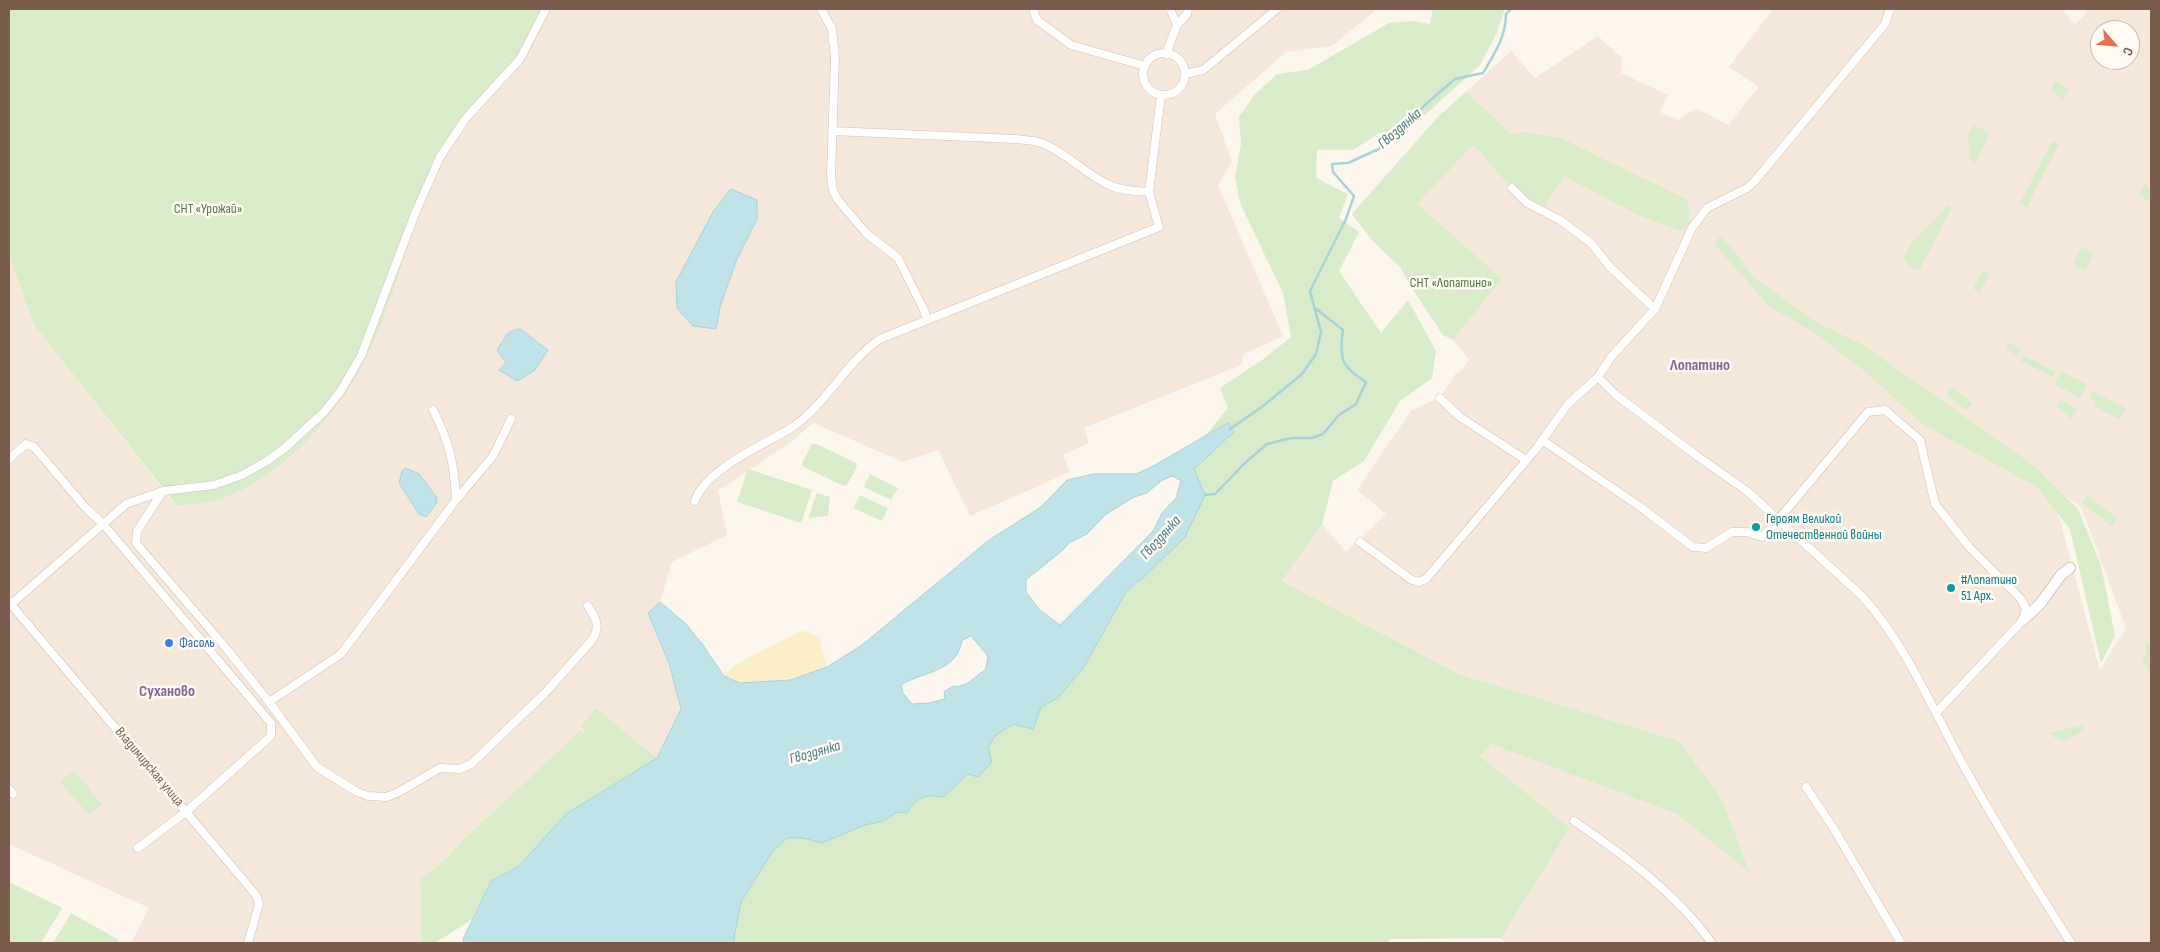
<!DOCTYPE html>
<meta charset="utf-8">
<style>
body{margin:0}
#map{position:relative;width:2160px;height:952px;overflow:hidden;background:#fdf6ec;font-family:"Sofia Sans Condensed",sans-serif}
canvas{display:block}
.frame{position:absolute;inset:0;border:10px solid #7a5c4d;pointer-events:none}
.north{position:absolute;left:2090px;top:20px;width:50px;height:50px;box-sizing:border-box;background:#fffaf3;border:1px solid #cabbb1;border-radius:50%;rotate:117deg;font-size:14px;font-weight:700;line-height:20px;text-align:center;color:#7a5c4d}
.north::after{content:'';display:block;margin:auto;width:18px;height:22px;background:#e76f51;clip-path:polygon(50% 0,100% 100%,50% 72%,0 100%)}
</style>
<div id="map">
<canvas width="2160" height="952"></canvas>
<div class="frame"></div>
<div class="north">С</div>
</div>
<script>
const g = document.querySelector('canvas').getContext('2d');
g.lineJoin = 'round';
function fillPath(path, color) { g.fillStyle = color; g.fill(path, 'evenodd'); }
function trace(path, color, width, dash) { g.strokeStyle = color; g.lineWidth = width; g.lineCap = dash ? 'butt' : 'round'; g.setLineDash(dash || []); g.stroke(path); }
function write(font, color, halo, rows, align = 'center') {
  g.font = font + ' "Sofia Sans Condensed",sans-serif'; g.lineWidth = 5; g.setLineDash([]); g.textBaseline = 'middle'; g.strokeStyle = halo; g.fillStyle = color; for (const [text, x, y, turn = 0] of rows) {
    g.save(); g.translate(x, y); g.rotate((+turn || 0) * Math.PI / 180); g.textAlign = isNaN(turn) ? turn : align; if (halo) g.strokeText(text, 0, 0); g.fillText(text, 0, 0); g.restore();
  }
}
fillPath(new Path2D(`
 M551,9H1377L1332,46L1286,52L1215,114L1232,162L1218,185L1283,336L1244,354L1241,365L1084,428L1089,443L1063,455L1070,472L970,516L938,450L903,462L813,423L791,442L718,491L727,535L672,562L660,602L648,613L669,663L681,709L657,758L596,708L589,737L580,732L463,840L446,859L420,879L422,943H131L149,908L9,844V255L34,325L176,506L217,500L241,490L279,466L336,407L362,366L383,316L421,206L444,157L472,118L523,62Z
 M1773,9H2061L2075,24L2090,9H2151V943H1506L1501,938L1570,828L1480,756L1491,744L1677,814L1749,872L1721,797L1679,741L1459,674L1282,581L1322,524L1346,552L1386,514L1357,490L1411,411L1440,397L1456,373L1462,370L1469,360L1453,340L1443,335L1411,287L1400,267L1372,240L1352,214L1438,117L1511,51L1535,78L1598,36L1622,58L1621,73L1668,95L1660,112L1679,120L1696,108L1728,125L1759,87L1729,67ZM2100,30H2130V60H2100ZM2051,487L2081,507L2126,628L2100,670Z`), '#f5e8da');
fillPath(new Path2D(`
 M9,9H551C542,26 534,46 523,62C517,71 507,79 500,87C480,109 458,132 444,159C408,224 397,300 362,366C334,419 276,482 218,500C205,504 190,504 177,506L34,325L9,255Z
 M1433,9H1505L1495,37L1480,65L1414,125L1378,134L1353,150H1317L1316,178L1348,194L1339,218L1359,232L1339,271L1381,333L1408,300L1436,351L1432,378L1400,401L1364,461L1333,481L1322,524L1282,581L1459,674L1679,741L1721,797L1750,873L1677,814L1491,744L1480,756L1570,828L1501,938L1389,939L1388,943H733L741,902L772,852L787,838H803L822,843L865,825L884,821L897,812L907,813C918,797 924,795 943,797L968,774L995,736L1013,724L1033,729L1041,707L1058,698L1084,667L1127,590L1143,578L1161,560L1194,469L1234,432L1228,423L1206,435L1228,408L1220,388L1262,360L1291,337L1283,293L1240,203L1235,177L1241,144L1239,117L1255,94L1277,74L1308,70L1389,23L1411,21L1430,24Z
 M2055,81L2069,89L2063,100L2051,90Z
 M1466,92L1511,134L1523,132L1561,138L1688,200L1690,224L1681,231L1640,216L1564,176L1545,206C1515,200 1494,165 1473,145L1417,204L1502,279L1453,339L1443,335L1411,287L1400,267L1372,240L1352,214L1438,117Z
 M1974,125L1990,133L1975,163L1970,160L1968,135Z
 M2052,141L2059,144L2027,207L2020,203Z
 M2144,185L2151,189V202L2138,195Z
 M1948,205L1952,207L1920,269L1917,270L1910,267L1904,257L1909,246Z
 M1720,236L1735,251L1753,277L1818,323L1863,345L2033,465L2078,509L2101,565L2115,636L2101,663L2070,529L2037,487L1924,425L1862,369L1809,329L1770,307L1714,244Z
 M2082,247L2094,253L2085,271L2073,264Z
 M1983,270L1990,274L1980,292L1973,289Z
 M2008,342L2021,349L2017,355L2005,349Z
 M2023,355L2056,372L2053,377L2020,361Z
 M2061,371L2087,384L2080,398L2054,384Z
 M1952,387L1972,403L1966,410L1946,394Z
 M2093,391L2126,408L2120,420L2094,406L2096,402L2089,398Z
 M2061,400L2077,409L2072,419L2056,406Z
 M812,444H816L856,463L857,467L847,485L844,486L804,467L802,463Z
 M748,469L812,490L801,523L737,502Z
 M870,474L898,488L891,500L864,487Z
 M817,493L830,497L828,516L808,518Z
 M860,495L888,508L882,521L854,508Z
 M2088,496L2118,518L2112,526L2082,503Z
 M2145,637L2151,648V676L2142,659L2146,656Z
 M596,708L657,758L566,814L518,867L491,881L471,920L435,943H422L420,879L446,859L463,840L580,731L587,736L581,726Z
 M2082,725L2084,727V730L2064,741L2055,738L2049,733Z
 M74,770L102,804L89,815L60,782Z
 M9,882L62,908L41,943H9Z
 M71,913L119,940L117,943H53Z`), '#d8ecc9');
fillPath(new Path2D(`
 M803,630L819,638L827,667C807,674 759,690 738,683C733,681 729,678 724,676L738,663Z`), '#fcefc7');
const water = new Path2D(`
 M731,189L757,200V219L737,259L720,307L716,329L693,326L677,308L676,282L713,212Z
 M520,329L548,350L534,371L517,381L499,370L506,362L497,350L508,333Z
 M1228,423L1234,432L1194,469L1205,495L1185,537L1143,578L1127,590L1084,667L1058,698L1041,707L1033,729L1013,724L995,736L988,748L992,762L978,777L968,774L943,797C924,794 918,797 907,813L897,812L884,821L865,825L822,843L803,838H787L772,852L741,902L733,943H464L463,939L491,881L518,867L566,814L657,758L681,709L669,663L648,613L660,602L685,623L703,645L724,676L740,683L790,680L827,667L862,645L989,540L1041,507L1067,480L1093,474H1136L1155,465ZM1173,476L1181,481L1176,498L1162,513L1153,531L1060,625L1040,610L1026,592V580L1064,549L1069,543L1087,534L1105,515L1134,497L1147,493L1161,481ZM971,636L988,656L986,669L968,683L957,687L953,686L944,692L945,699L929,703L912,704L903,693L901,685C923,671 956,673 962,641Z
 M406,468L419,474L437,498L436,504L426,517L419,514L399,483L402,471Z`);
fillPath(water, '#bfe3e8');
trace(water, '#a5d3da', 1);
trace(new Path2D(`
 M1230,429L1263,406L1302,374L1316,354L1321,332L1310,291L1346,219L1354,196L1333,172L1332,164L1348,163L1383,147L1426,104L1455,79L1483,73C1494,54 1506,37 1506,14L1511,9
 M1205,495L1215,494L1246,462L1267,444L1291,438H1312L1323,434L1339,415L1356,404L1366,382C1341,367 1339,358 1343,330L1315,308`), '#a5d3da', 2.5);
const street = new Path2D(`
 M821,9L832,29L835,58L831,175L833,191L838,200L866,233L898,258L924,310L927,320
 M1035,9L1034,12L1037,20L1071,45L1145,66
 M1170,9L1177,25
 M1143 74a21 21 0 1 1 42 0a21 21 0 1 1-42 0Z
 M1166,54L1177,25L1187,14L1188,9
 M1185,74L1203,70L1277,9
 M832,131L1015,139C1023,140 1034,140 1042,143C1067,153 1086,175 1111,186C1123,191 1136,191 1149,192
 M1512,188L1527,203L1560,220L1591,243L1610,267L1655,309
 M1598,377L1616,395L1697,456L1747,491L1862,596C1906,645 1930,704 1961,761C1995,823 2033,883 2071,943
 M1440,398L1460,417L1526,460
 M433,410C450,443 454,463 456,500
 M1542,440L1639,506L1693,547L1706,548L1732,532H1747L1762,537L1779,519L1868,412L1885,410L1920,440L1935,504L1970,548L2021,599L2026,609L2023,620L1936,713
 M9,459L26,444L34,447L84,506L104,525L271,723V736L187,811L138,848
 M163,491L137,531L136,543L226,648L269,702L341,654L456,500L493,456L511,419
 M695,501C704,470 764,445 791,428C826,405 845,363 880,339L1159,227L1149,192L1161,95
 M1360,542L1412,580L1419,582L1426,579L1536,449L1568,404L1598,377L1611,357L1655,309L1692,228L1707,208L1747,188L1754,182L1885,24L1890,9
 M9,602L256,895L259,904L248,943
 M9,606L126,504L163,491L214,485L242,475L267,461L286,447L324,412L340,392L361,356L416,211L440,157L466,118L520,59L546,9
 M269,702L317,767L357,792L368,796L386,797L397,793L440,768L460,769L471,764L546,692L592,640C601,626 596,619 588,606
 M1806,787L1834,829L1901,943
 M9,789L13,794
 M1574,821C1625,856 1675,892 1712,943`);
const secondary = new Path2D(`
 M2023,620L2040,604L2061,575L2070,568`);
trace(street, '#d1beb0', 9);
trace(secondary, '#d6c0b0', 12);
trace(street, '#fff', 8);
trace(secondary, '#fff', 10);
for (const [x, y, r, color] of [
 [1756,527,5,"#0f9aa8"],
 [1951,588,5,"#0f9aa8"],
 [169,643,5,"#3f7fe0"]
]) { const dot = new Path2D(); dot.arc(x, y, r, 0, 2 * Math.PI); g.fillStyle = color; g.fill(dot); trace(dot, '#fffaf3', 2); }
write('14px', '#537a41', '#fffaf3', [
 ["СНТ «Урожай»",208,209],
 ["СНТ «Лопатино»",1451,283]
]);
write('14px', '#0d838f', '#fffaf3', [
 ["Героям Великой",1766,519],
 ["Отечественной войны",1766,535],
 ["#Лопатино",1961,580],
 ["51 Арх.",1961,596]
], 'left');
write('14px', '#366cbe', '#fffaf3', [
 ["Фасоль",179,643]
], 'left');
write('14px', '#7a5c4d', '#fffaf3', [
 ["Владимирская улица",149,767,50]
]);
write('italic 15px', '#437c86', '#fffaf3', [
 ["Гвоздянка",1400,129,-41],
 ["Гвоздянка",1161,538,-48],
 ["Гвоздянка",815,753,-16]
]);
write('bold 16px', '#846695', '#fffaf3', [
 ["Лопатино",1700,366],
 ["Суханово",167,692]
]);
</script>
